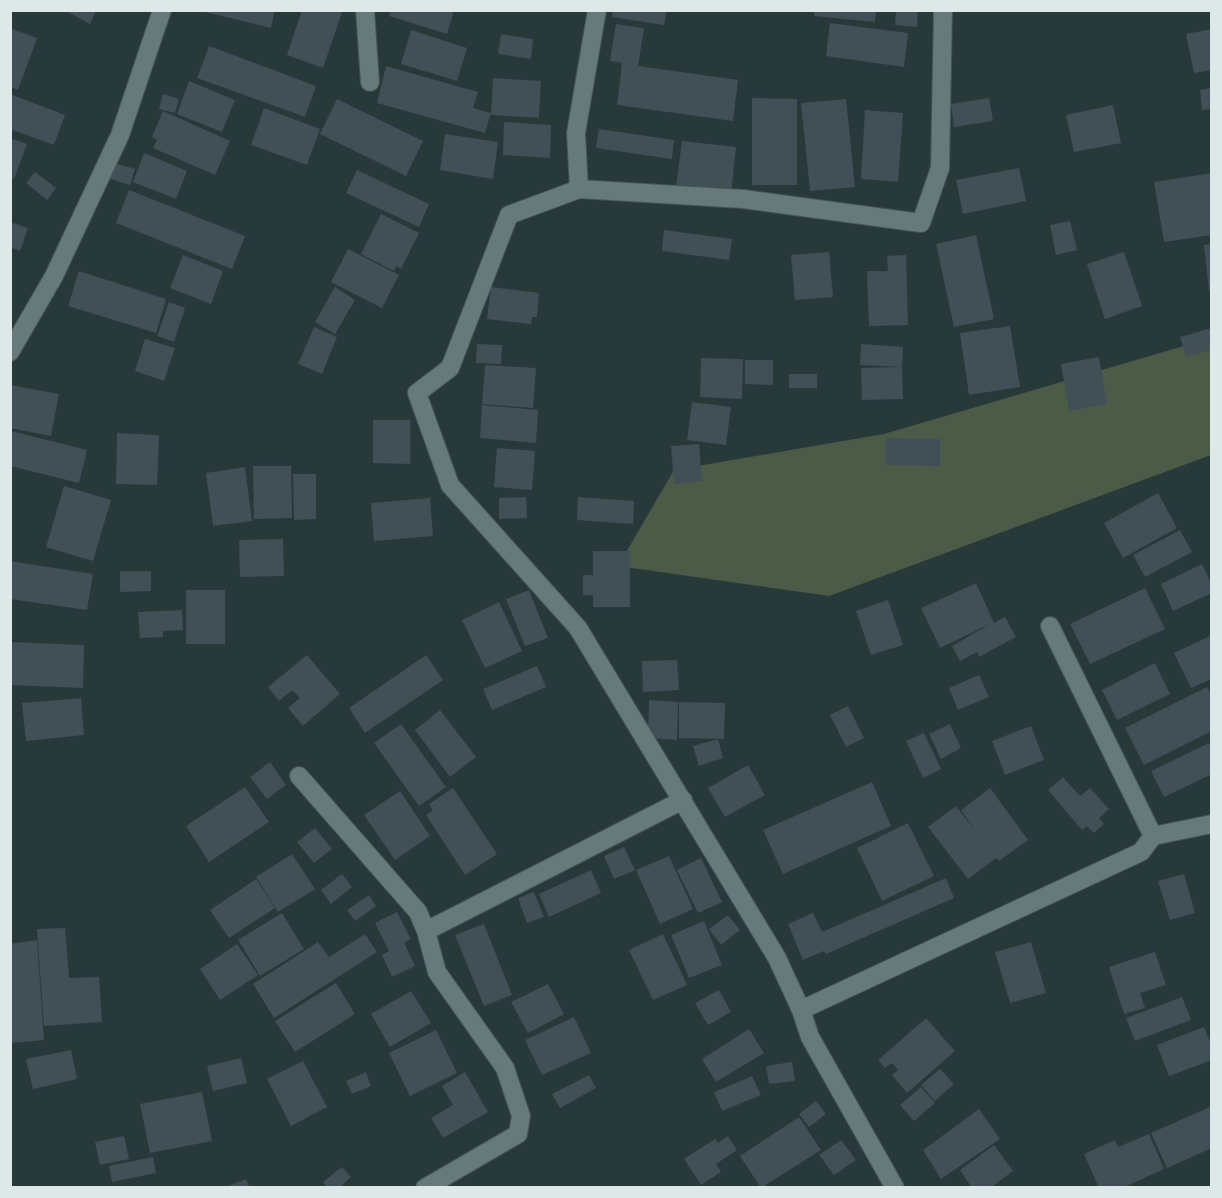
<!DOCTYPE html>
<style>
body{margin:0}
#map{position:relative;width:1222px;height:1198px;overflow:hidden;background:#28393a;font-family:"Nunito Sans",sans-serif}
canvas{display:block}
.frame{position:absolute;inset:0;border:12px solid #dee8e8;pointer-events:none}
</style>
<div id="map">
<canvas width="1222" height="1198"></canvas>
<div class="frame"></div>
</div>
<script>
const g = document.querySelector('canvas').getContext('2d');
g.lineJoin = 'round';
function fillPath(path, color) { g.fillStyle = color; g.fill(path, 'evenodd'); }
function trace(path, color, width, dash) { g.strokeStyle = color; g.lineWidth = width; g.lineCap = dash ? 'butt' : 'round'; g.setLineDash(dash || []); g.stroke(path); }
fillPath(new Path2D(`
 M1211,338V455L829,596L618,566L674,470L884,434Z`), '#4b5b48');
fillPath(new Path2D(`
 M64,10H96L90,24Z
 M197,10H275L271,28Z
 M302,10L342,12L323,68L287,55Z
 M391,10H454L447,34L389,16Z
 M613,10H667L664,25L612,17Z
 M814,10H876L875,22L814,16Z
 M896,10H918L917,27L895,25Z
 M830,23L908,33L904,67L826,56Z
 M616,24L644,28L638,66L738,80L733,121L617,105L622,63L610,61Z
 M10,28L37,38L18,90L10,87Z
 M1212,29V70L1194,73L1186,34Z
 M411,30L467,48L457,81L401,64Z
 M501,34L533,39L531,59L498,54Z
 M209,46L316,86L305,117L197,78Z
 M386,66L478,92L473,108L491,113L485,133L377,103Z
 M493,78L541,81L539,118L491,115Z
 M189,81L235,100L222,132L177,114Z
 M1212,88V109L1202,110L1200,90Z
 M10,94L65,115L54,145L10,129Z
 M163,94L179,99L175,113L159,109Z
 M752,98L797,99V185H752Z
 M989,98L993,121L954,127L951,104Z
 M337,99L423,141L406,176L320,134Z
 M846,99L855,187L810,191L801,103Z
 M1113,105L1121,143L1074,152L1066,115Z
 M264,108L320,129L307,165L251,145Z
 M865,110L903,113L898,182L861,179Z
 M163,111L230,141L215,175L153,148L157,140L152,137Z
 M504,122L551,125L550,158L503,155Z
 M599,129L674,140L672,159L596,148Z
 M445,134L498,142L493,179L440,170Z
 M10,138L27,144L14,179L10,178Z
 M682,141L736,147L731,194L676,187Z
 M144,153L187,171L176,199L133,182Z
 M112,162L135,169L130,185L107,178Z
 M1019,168L1026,201L963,214L956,180Z
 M357,170L429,204L419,227L346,193Z
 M35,172L56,188L47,200L26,183Z
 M1212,173V235L1164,242L1154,182Z
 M129,190L245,236L232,269L116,223Z
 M381,214L419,233L401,269L396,266L394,271L361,254Z
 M1070,221L1077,250L1056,255L1050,225Z
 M10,222L28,228L20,251L10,247Z
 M664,230L732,239L729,260L662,251Z
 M976,235L994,319L954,327L936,244Z
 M1212,244V291H1209L1204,245Z
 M348,249L399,275L382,308L331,282Z
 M829,252L833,297L795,300L791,255Z
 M1124,252L1142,306L1105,319L1087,264Z
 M183,255L223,271L211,304L170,288Z
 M906,255L908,325L869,326L867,271H888L887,256Z
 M79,271L166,299L156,333L68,306Z
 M335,287L355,300L335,334L315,322Z
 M491,287L539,293L537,317H532L531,324L487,319Z
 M169,302L185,308L174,342L157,336Z
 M1010,326L1020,387L969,395L960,333Z
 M314,327L337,337L322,374L298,364Z
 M1212,328V350L1186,357L1180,337Z
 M145,339L175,348L164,381L135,371Z
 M477,344L502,345L501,364L476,363Z
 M861,344L903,347L902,367L860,365Z
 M1099,357L1107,404L1069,411L1061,364Z
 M701,358L743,359L742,399L700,397Z
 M745,360H773V385L745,384Z
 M485,365L536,368L533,408L482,404Z
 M902,367L903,399L862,400L861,368Z
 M789,374H817V388H789Z
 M10,385L59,394L51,436L10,428Z
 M692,402L731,407L726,445L687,440Z
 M482,405L538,410L536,443L480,438Z
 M373,420H410V464L373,463Z
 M11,431L87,450L79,483L10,466Z
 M117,433L159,435L157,485L116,484Z
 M885,438L940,439V466L885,465Z
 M699,444L702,481L674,484L671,446Z
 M497,448L535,451L532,490L494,487Z
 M253,466H291L292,518L254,519Z
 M245,467L252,521L213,526L206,473Z
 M293,474H316V519L294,520Z
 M64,486L111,500L93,561L46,547Z
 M1158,493L1177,528L1123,558L1104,523Z
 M526,497L527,518L499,519V498Z
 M578,497L634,501L633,524L577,520Z
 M430,498L433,536L374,541L371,503Z
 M1180,530L1192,552L1145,577L1133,555Z
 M283,539L284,576L240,577L239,540Z
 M593,551H630V607H593V595H583V575H593Z
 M10,561L93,574L87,610L10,599Z
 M1202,564L1212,585V593L1173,611L1161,584Z
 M120,571H151V591L120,592Z
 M976,583L994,623L1005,617L1016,637L979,657L977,652L960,661L952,646L990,624L940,648L921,608Z
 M1145,588L1165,629L1090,664L1070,624Z
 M186,590H225V644H186Z
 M529,590L548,638L525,646L506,599Z
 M888,600L903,645L871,655L856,611Z
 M499,602L522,651L485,668L462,620Z
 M182,610L183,630L163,631V637L140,638L138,612Z
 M1212,635V679L1191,688L1174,653Z
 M10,642L84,645L83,688L10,685Z
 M307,655L340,694L303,726L288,708L300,698L292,690L279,701L268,687Z
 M426,655L443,680L365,733L349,708Z
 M677,660L679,690L643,692L642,661Z
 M1155,663L1170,694L1117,720L1102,690Z
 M537,666L546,687L492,710L483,689Z
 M979,675L989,697L958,710L949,688Z
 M1207,687L1212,696V731L1144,765L1125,728Z
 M81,698L84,735L26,741L22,703Z
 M649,700L678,702L677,740L648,738Z
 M679,702L725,703L724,739L679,738Z
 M848,706L864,738L846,747L830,715Z
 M440,710L476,757L450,777L415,730Z
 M401,724L446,787L419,806L374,743Z
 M950,724L961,748L941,759L929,734Z
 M1031,726L1044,760L1005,775L992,741Z
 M924,733L941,769L923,778L906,741Z
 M718,739L723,758L699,766L693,746Z
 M1209,743L1212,747V774L1164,797L1151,771Z
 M270,762L286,785L267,799L250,777Z
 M748,765L765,795L725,817L708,788Z
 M1063,777L1080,796L1090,788L1109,809L1099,818L1104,824L1094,833L1087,826L1082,830L1048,790Z
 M872,782L891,826L783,874L763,830Z
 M245,787L269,822L209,862L186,826Z
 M453,788L497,854L465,875L426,815L433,810L429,804Z
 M990,788L1028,840L999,861L996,858L968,879L928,827L956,806L976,832L961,810Z
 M400,791L430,836L395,860L364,815Z
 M908,823L934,876L882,901L857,848Z
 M315,828L332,849L314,863L297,842Z
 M624,847L635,870L614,879L604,856Z
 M292,854L315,889L278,912L256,877Z
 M669,856L693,909L660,924L636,870Z
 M701,858L722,902L698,913L677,870Z
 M591,870L601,893L549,917L539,894Z
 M342,874L352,887L331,904L321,890Z
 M1184,874L1195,913L1170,920L1158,881Z
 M946,878L954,898L826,954L824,951L803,960L788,924L813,913L822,932Z
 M256,879L275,908L229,938L210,910Z
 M534,892L544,917L527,923L518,898Z
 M369,895L376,906L355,921L347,910Z
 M397,912L411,939L404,943L415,966L392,977L382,955L389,951L375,923Z
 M282,913L304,949L260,976L238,940Z
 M728,915L740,930L721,945L709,929Z
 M704,921L722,965L689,978L671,935Z
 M484,924L512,995L484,1006L455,935Z
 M65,928L69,978L99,977L102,1022L44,1026L37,929Z
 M365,934L377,952L274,1018L253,984L318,942L329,957Z
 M663,934L687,985L653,1000L629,950Z
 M37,940L44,1040L10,1043V944Z
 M1031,942L1046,993L1010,1003L995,952Z
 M237,944L258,975L220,1000L200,969Z
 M1155,952L1166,985L1140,993L1145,1008L1124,1014L1109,967Z
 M336,983L355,1014L295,1052L275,1021Z
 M548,984L564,1014L528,1033L511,1002Z
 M719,990L731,1012L708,1025L695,1003Z
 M411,991L431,1023L390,1047L371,1014Z
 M1182,997L1191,1020L1135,1041L1126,1018Z
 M574,1017L591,1053L542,1075L525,1040Z
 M926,1018L955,1051L907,1093L892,1075L898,1070L892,1063L885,1068L878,1060Z
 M1204,1027L1212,1047V1060L1169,1076L1157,1045Z
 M749,1029L764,1053L716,1082L702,1059Z
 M436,1030L457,1073L410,1096L389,1053Z
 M71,1050L77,1079L33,1089L26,1059Z
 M241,1058L247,1083L213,1091L207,1066Z
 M303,1061L327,1107L291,1126L267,1079Z
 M792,1062L795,1081L769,1084L766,1066Z
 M940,1069L954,1084L935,1101L921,1085Z
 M366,1072L371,1086L352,1094L346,1081Z
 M465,1072L488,1112L443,1138L431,1118L453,1105L442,1086Z
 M589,1075L596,1088L560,1108L552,1094Z
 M752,1076L761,1095L722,1111L714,1092Z
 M921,1087L935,1103L914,1121L900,1105Z
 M202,1092L212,1141L150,1153L140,1104Z
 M816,1101L826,1114L809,1127L799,1114Z
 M1212,1106V1148L1167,1168L1151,1133Z
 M979,1109L1000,1139L941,1179L923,1150Z
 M799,1117L821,1150L761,1188L740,1156Z
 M1149,1134L1164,1169L1122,1188H1099L1084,1154L1115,1140L1118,1147Z
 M124,1136L129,1159L100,1165L95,1142Z
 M728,1136L737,1150L716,1164L721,1172L701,1185L684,1159L715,1139L718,1143Z
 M841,1140L856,1160L834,1175L819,1155Z
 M994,1145L1013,1171L990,1188H972L960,1170Z
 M153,1157L156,1173L112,1182L109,1166Z
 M342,1167L351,1177L339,1188H327L323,1182Z
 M246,1179L250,1188H226V1187Z`), '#414f56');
const minor = new Path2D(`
 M365,10L370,82
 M597,10L576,133L579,189L509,215L450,368L417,393L450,485L578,628L777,958L801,1010L810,1037L895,1188
 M579,189L743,199L921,223L940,168L943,10
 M10,352L54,276L120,135L162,10
 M1050,626L1153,836
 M299,776L418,912L426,931
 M801,1010L1141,852L1153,836L1212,824
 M425,1188L518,1134L521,1116L505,1068L437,972L426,931L683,800`);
trace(minor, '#465455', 20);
trace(minor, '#677a7b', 18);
</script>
